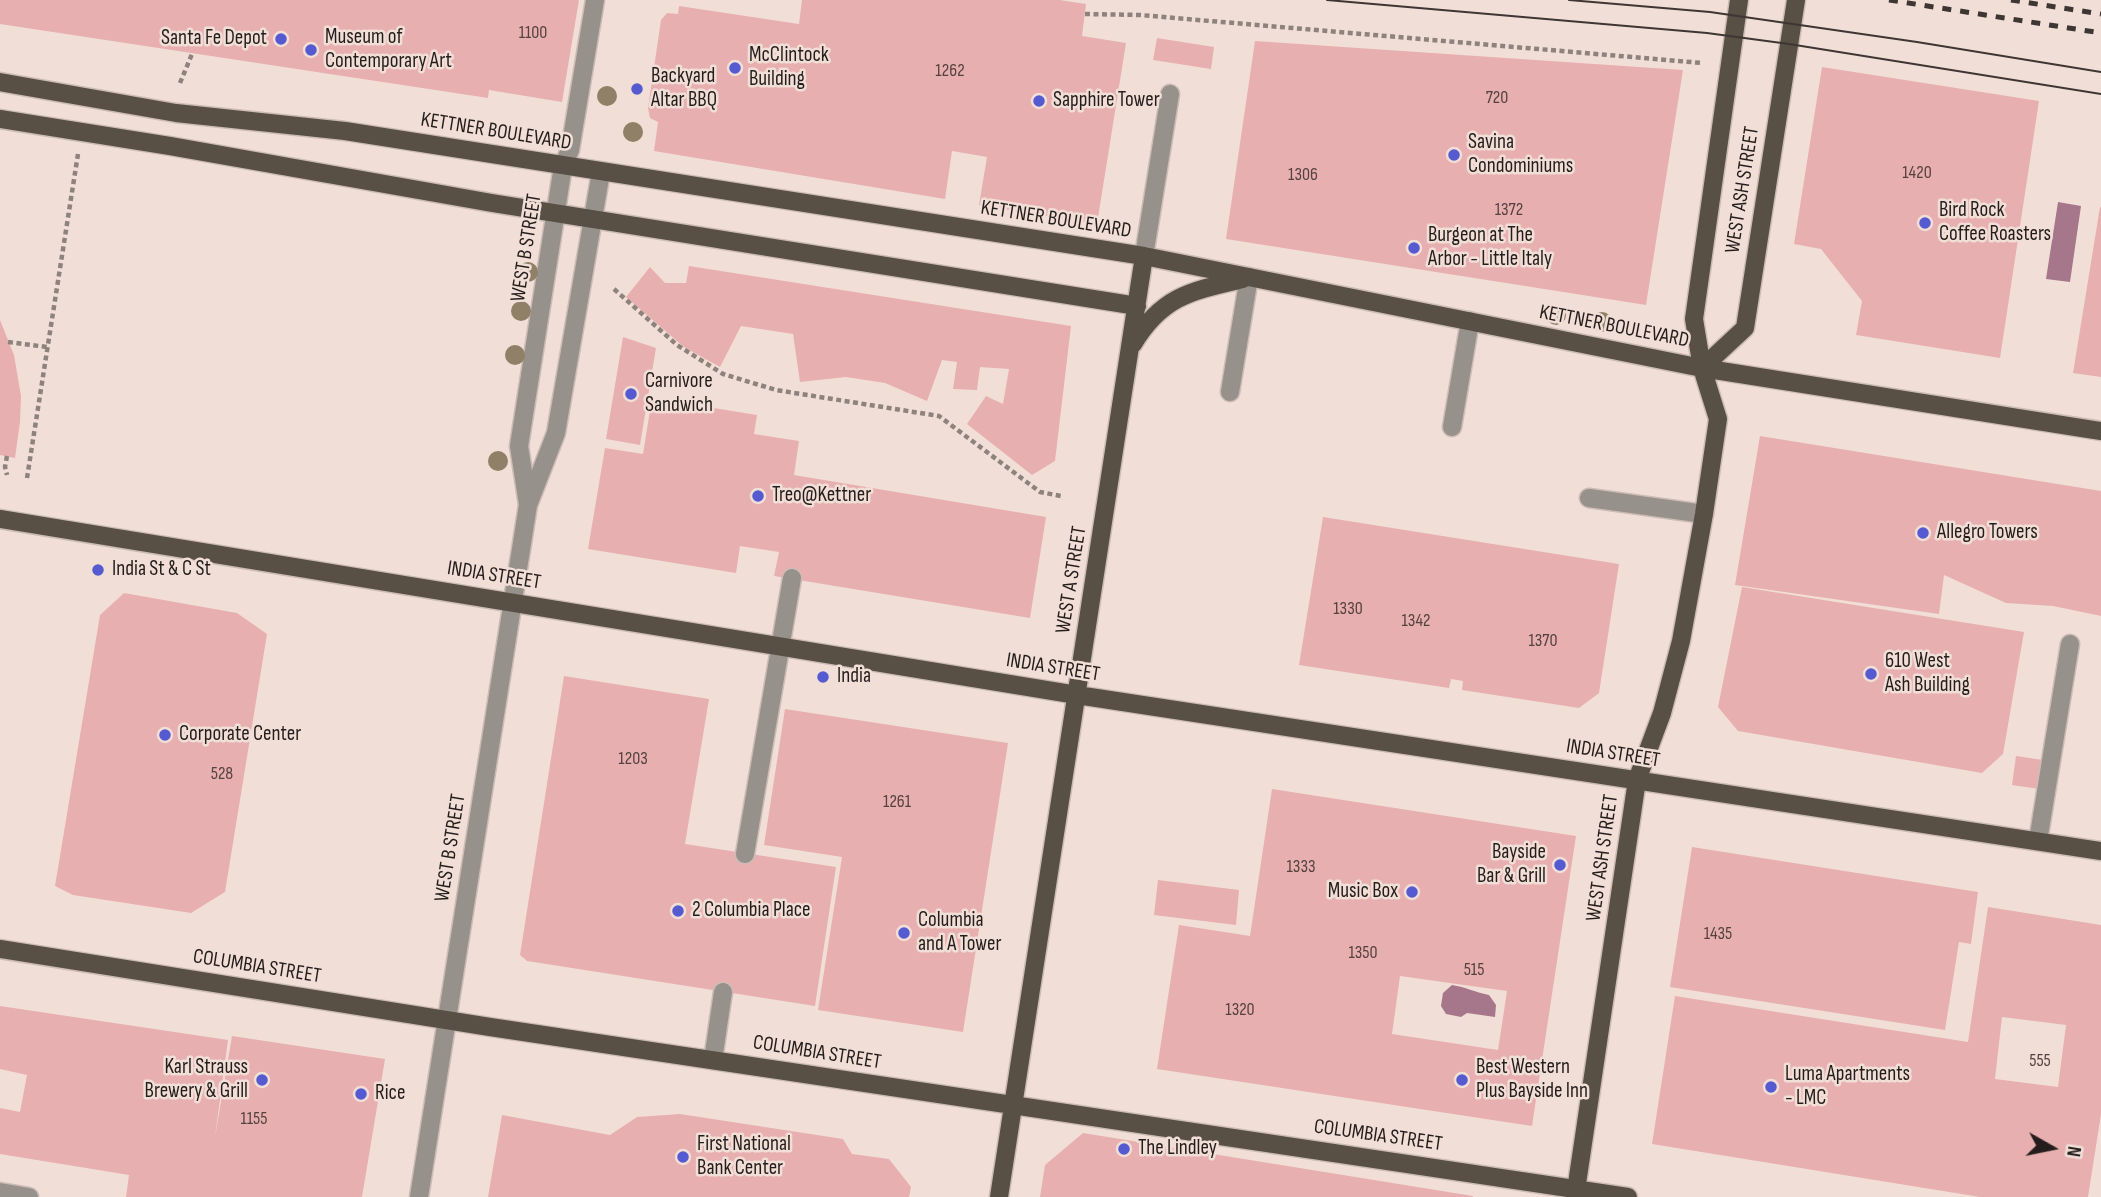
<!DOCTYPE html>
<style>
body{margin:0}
#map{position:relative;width:2101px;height:1197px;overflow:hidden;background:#f1dfd7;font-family:"Sofia Sans Condensed",sans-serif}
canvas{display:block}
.north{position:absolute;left:2017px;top:1113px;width:70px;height:70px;-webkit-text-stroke:5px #f1dfd7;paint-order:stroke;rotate:99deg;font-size:19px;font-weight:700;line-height:28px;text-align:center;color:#241d1b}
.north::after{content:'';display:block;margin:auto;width:24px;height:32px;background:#241d1b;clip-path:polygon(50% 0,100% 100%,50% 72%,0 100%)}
</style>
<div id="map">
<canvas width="2101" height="1197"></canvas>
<div class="north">N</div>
</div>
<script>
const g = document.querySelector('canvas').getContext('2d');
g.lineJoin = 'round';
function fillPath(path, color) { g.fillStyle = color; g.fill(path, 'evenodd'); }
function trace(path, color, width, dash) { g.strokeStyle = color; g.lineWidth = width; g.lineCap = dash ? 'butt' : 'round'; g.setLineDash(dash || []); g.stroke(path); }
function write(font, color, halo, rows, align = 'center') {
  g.font = font + ' "Sofia Sans Condensed",sans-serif'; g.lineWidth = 5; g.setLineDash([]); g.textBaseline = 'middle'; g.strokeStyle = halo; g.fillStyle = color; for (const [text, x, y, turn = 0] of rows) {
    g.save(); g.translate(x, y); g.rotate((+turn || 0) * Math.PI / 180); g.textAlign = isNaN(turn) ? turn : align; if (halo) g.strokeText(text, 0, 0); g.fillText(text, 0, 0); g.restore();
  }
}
fillPath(new Path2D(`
 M2058,202L2081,206L2070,282L2046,279Z
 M1452,985C1466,987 1474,992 1489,995L1496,1005L1495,1017L1467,1013L1461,1017L1446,1014L1441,1006L1443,993Z`), '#a6768a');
fillPath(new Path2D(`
 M0,0H579L562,102L489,90L488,98L0,24Z
 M802,0H1060L1086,4L1082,36L1126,43L1097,224L979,205L987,157L952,151L945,199L654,151L658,122L650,118L648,108L661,20L667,13L678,14L679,6L799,24Z
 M1157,38L1214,47L1211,69L1153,60Z
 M1255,41L1683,70L1646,305L1226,239Z
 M1822,67L2039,101L2000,358L1856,335L1862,301L1821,249L1794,244Z
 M2100,207H2101V377L2073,373Z
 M689,266L1071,326L1055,461L1032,475L967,424L986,396L1003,404L1009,369L980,367L977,390L953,389L957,362L942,360L927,401L885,383L846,377L800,382L793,334L741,326L720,367L684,347L626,297L650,267L665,283H686Z
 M0,320L14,355L21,396L20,422L15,458L0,455Z
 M623,337L656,348L640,445L606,439Z
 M652,398L757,415L754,434L799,441L794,475L1046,517L1030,618L774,576L779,552L740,546L736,573L588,549L605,448L643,454Z
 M1760,436L2101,491V616L2053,606L2006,603L1944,575L1939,614L1735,585Z
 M1323,517L1619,564L1599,693L1579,708L1462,690L1463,681L1451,679L1449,688L1299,665Z
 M1742,587L2024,632L2003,754L1982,773L1738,731L1718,707Z
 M124,593L237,613L267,634L225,892L191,913L73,895L55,886L100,615Z
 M564,676L709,699L685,844L836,867L815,1006L527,961L520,955Z
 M785,709L1008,743L963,1032L818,1010L842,857L764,845Z
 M2016,756L2043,760L2039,789L2012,785Z
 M1272,789L1576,836L1532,1126L1157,1069L1179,925L1250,936ZM1400,976L1507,991L1498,1050L1392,1034Z
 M1692,847L1978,892L1971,944L1959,942L1945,1030L1670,987Z
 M1158,880L1239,890L1236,925L1154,915Z
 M1988,907L2101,925V1114L2088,1197H1980L1652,1144L1675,996L1968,1042ZM2002,1017L2066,1025L2058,1087L1995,1079Z
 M0,1006L228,1040L215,1137L232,1036L385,1059L362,1197H126L129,1175L0,1154V1108L20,1112L27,1075L0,1069Z
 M680,1114L843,1139L852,1154L889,1159L911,1187L909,1197H488L502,1115L610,1135L637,1117Z
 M1083,1133L1473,1196V1197H1040L1045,1165Z`), '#e8afb0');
const minor = new Path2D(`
 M1144,256L1170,94
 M1230,392L1249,277
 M1452,427L1470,321
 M1589,498L1704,514
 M528,505L519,446L563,166L570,150L595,0
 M2038,841L2070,644
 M745,854L792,578
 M713,1060L723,992
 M0,1192L29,1197
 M419,1197L528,505L556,433L601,172`);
const major = new Path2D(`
 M0,82L176,113L345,131L1144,256L1702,368L2101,431
 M0,119L170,146L492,203L1137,306
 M1133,344C1162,296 1191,291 1243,279
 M1702,368L1745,328L1796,0
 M0,519L1077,695L2101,851
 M0,949L490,1027L1628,1197
 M999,1197L1144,256
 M1575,1197L1637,780L1662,713L1681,641L1704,514L1718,419L1702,368L1694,319L1739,0`);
trace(minor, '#ccbcb5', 21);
trace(major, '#ccbcb5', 21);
trace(new Path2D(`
 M1085,14L1140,15L1702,63
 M180,83L192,54
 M614,289L677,345L723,374L776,390L939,416L1040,492L1061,496
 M8,342L47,347
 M7,456L5,467L7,475
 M27,478L78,154`), '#8e827c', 4.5, [5, 3.5]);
trace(minor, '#96918b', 18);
trace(major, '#584f45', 18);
trace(new Path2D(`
 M1327,0L1707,33L1789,44L2101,94
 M1569,0L1710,12L1917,42L2101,72`), '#3e3633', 2);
trace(new Path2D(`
 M1889,0L2101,33
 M2011,0L2101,14`), '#3e3633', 5, [9, 9]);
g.fillStyle = '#8f8067';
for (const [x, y] of [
 [607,96],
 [633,132],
 [528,272],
 [521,311],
 [1556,315],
 [1602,322],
 [515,355],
 [498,461]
]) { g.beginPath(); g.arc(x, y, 10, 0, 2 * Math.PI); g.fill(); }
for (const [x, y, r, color] of [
 [281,39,7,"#555ad1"],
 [311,50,7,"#555ad1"],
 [735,68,7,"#555ad1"],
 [637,89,7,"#555ad1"],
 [1039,101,7,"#555ad1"],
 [1454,155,7,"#555ad1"],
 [1925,223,7,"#555ad1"],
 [1414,248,7,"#555ad1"],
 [631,394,7,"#555ad1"],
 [758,496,7,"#555ad1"],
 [1923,533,7,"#555ad1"],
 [98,570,7,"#555ad1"],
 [1871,674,7,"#555ad1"],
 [823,677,7,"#555ad1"],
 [165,735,7,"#555ad1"],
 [1560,865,7,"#555ad1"],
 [1412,892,7,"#555ad1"],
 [678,911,7,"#555ad1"],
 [904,933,7,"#555ad1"],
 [262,1080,7,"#555ad1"],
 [1462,1080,7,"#555ad1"],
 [1771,1087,7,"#555ad1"],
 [361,1094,7,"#555ad1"],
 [1124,1149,7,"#555ad1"],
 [683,1157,7,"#555ad1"]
]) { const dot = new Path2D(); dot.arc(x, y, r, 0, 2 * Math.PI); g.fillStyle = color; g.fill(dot); trace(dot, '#f1dfd7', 2.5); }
write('18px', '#554240', null, [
 ["1100",533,33],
 ["1262",950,71],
 ["720",1497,98],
 ["1420",1917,173],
 ["1306",1303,175],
 ["1372",1509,210],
 ["1330",1348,609],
 ["1342",1416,621],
 ["1370",1543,641],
 ["1203",633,759],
 ["528",222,774],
 ["1261",897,802],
 ["1333",1301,867],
 ["1435",1718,934],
 ["1350",1363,953],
 ["515",1474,970],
 ["1320",1240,1010],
 ["555",2040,1061],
 ["1155",254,1119]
]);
write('21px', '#241d1b', '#f1dfd7', [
 ["Museum of",325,38],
 ["Contemporary Art",325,62],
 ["Santa Fe Depot",267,39,"right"],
 ["McClintock",749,56],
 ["Building",749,80],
 ["Backyard",651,77],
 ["Altar BBQ",651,101],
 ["Sapphire Tower",1053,101],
 ["Savina",1468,143],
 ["Condominiums",1468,167],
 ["Bird Rock",1939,211],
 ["Coffee Roasters",1939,235],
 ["Burgeon at The",1428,236],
 ["Arbor - Little Italy",1428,260],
 ["Carnivore",645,382],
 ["Sandwich",645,406],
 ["Treo@Kettner",772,496],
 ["Allegro Towers",1937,533],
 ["India St & C St",112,570],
 ["610 West",1885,662],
 ["Ash Building",1885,686],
 ["India",837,677],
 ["Corporate Center",179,735],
 ["Bayside",1546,853,"right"],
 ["Bar & Grill",1546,877,"right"],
 ["Music Box",1398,892,"right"],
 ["2 Columbia Place",692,911],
 ["Columbia",918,921],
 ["and A Tower",918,945],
 ["Karl Strauss",248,1068,"right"],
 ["Brewery & Grill",248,1092,"right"],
 ["Best Western",1476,1068],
 ["Plus Bayside Inn",1476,1092],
 ["Luma Apartments",1785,1075],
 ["- LMC",1785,1099],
 ["Rice",375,1094],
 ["First National",697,1145],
 ["Bank Center",697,1169],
 ["The Lindley",1138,1149]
], 'left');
write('21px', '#241d1b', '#f1dfd7', [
 ["KETTNER BOULEVARD",496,132,9],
 ["WEST ASH STREET",1743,190,-81],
 ["KETTNER BOULEVARD",1056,220,9],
 ["WEST B STREET",527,248,-81],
 ["KETTNER BOULEVARD",1614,327,11],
 ["INDIA STREET",494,576,9],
 ["WEST A STREET",1072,580,-81],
 ["INDIA STREET",1053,668,9],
 ["INDIA STREET",1613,754,9],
 ["WEST B STREET",451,848,-81],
 ["WEST ASH STREET",1603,858,-82],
 ["COLUMBIA STREET",257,967,9],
 ["COLUMBIA STREET",817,1053,9],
 ["COLUMBIA STREET",1378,1136,8]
]);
</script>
